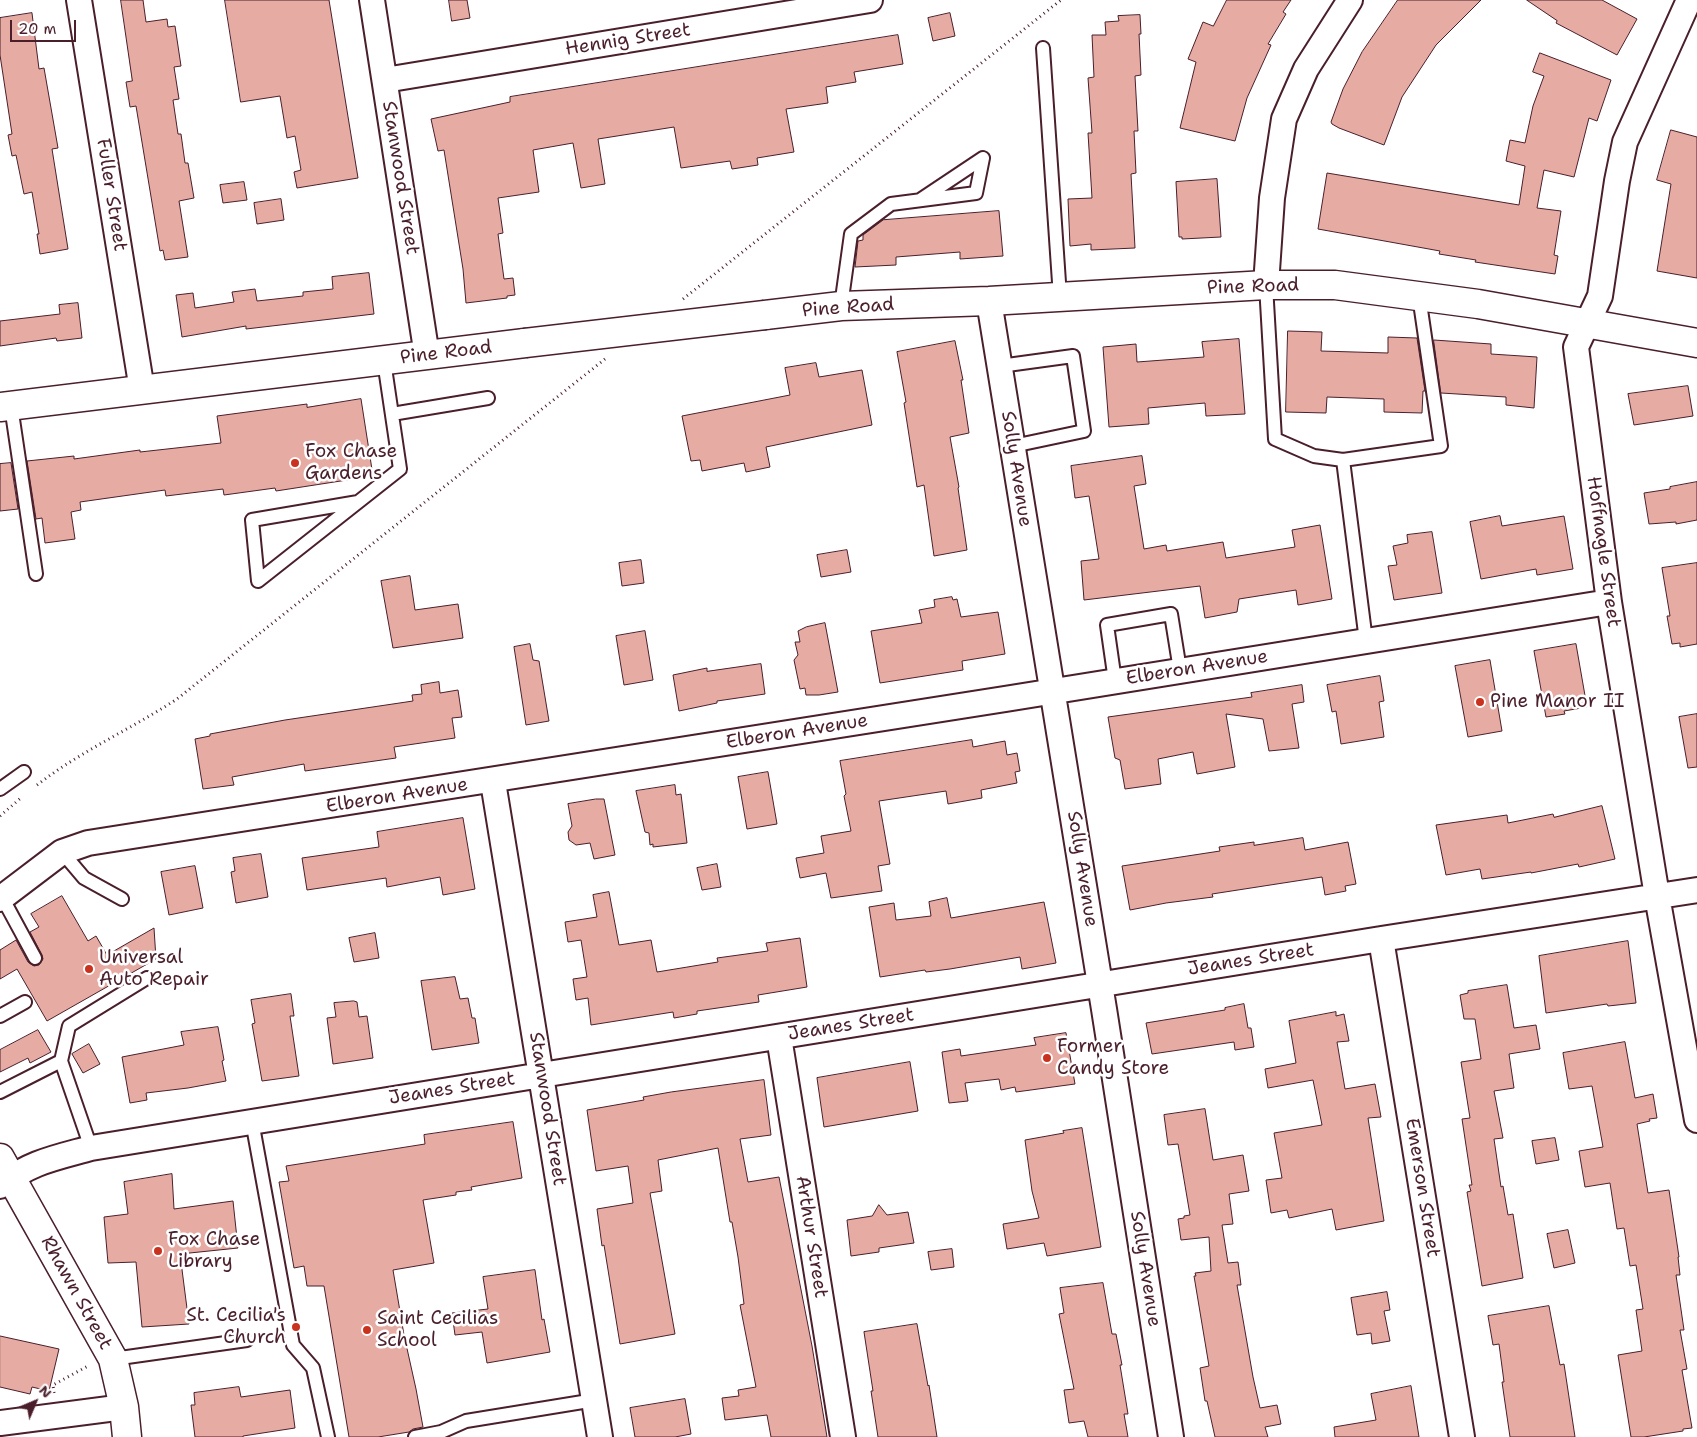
<!DOCTYPE html>
<style>
body{margin:0}
#map{position:relative;width:1697px;height:1437px;overflow:hidden;background:#fff;font-family:"Shantell Sans",sans-serif}
canvas{display:block}
.north{position:absolute;left:10px;top:1377px;width:50px;height:50px;-webkit-text-stroke:4px #fff;paint-order:stroke;rotate:45deg;font-size:14px;font-weight:700;line-height:20px;text-align:center;color:#4a1f2b}
.north::after{content:'';display:block;margin:auto;width:18px;height:22px;background:#4a1f2b;clip-path:polygon(50% 0,100% 100%,50% 72%,0 100%)}
.scale{position:absolute;left:10px;top:20px;width:66px;height:22px;box-sizing:border-box;border:2px solid #4a1f2b;border-top:0;padding-left:6px;font-size:15px;line-height:18px;white-space:nowrap;color:#4a1f2b;-webkit-text-stroke:4px #fff;paint-order:stroke}
</style>
<div id="map">
<canvas width="1697" height="1437"></canvas>
<div class="north">N</div>
<div class="scale">20 m</div>
</div>
<script>
const g = document.querySelector('canvas').getContext('2d');
g.lineJoin = 'round';
function fillPath(path, color) { g.fillStyle = color; g.fill(path, 'evenodd'); }
function trace(path, color, width, dash) { g.strokeStyle = color; g.lineWidth = width; g.lineCap = dash ? 'butt' : 'round'; g.setLineDash(dash || []); g.stroke(path); }
function write(font, color, halo, rows, align = 'center') {
  g.font = font + ' "Shantell Sans",sans-serif'; g.lineWidth = 5; g.setLineDash([]); g.textBaseline = 'middle'; g.strokeStyle = halo; g.fillStyle = color; for (const [text, x, y, turn = 0] of rows) {
    g.save(); g.translate(x, y); g.rotate((+turn || 0) * Math.PI / 180); g.textAlign = isNaN(turn) ? turn : align; if (halo) g.strokeText(text, 0, 0); g.fillText(text, 0, 0); g.restore();
  }
}
const building = new Path2D(`
 M121,0H143L146,22L167,19L168,27L175,26L181,66L174,67L179,99L173,100L178,134H181L185,163H188L194,198L179,201L188,257L165,260L163,250L160,251L136,106L130,107L126,82L132,81Z
 M225,0H329L358,178L297,188L294,172L301,170L295,136L287,138L280,96L241,102Z
 M449,0H467L470,18L452,21Z
 M1227,0H1291L1283,12L1286,14L1268,44L1271,45L1247,98L1235,141L1180,128L1196,62L1188,59L1203,22L1213,26Z
 M1398,0H1481L1436,45L1402,97L1384,145L1339,128L1332,124L1331,122L1343,89L1362,52Z
 M1527,0H1602L1637,19L1617,55L1556,23L1557,21Z
 M32,13L39,69L44,68L58,148L52,149L68,249L40,254L37,234H39L32,192L24,194L16,155L12,156L8,135L12,134L0,55V18Z
 M950,13L955,36L933,41L928,18Z
 M1140,15L1141,34H1139L1141,75L1135,76L1138,131H1134L1136,173L1131,174L1135,248L1091,250V244L1070,246L1068,199L1092,198L1088,133H1092L1088,78L1094,77L1092,35H1106L1105,22L1119,21L1118,16Z
 M898,35L903,64L854,72L856,82L826,87L828,103L786,109L794,152L757,158L758,165L732,169L730,161L681,168L674,127L598,139L605,184L581,188L573,143L533,150L539,192L498,198L503,233L498,234L504,279L513,278L515,295L507,296V298L466,303L463,269L444,150L438,151L431,119L510,102V97Z
 M1540,53L1611,80L1597,121L1589,118L1574,177L1544,170L1537,208L1561,211L1554,255L1558,256L1555,274L1475,262L1476,260L1439,254L1440,251L1318,229L1327,173L1519,205L1525,166L1506,161L1510,140L1525,143L1533,106L1544,76L1533,72Z
 M1671,130L1697,137V278L1657,271L1671,184L1657,180Z
 M1217,179L1221,237L1182,239V237H1179L1176,182Z
 M244,182L247,200L223,203L220,185Z
 M281,199L284,220L257,224L254,203Z
 M999,211L1003,256L960,259V252L896,257V265L855,267L858,241L863,240V235L883,220Z
 M369,273L374,314L246,329V326L182,337L176,295L193,293L195,308L234,302L232,292L255,289L257,301L303,296V292L333,289L332,277Z
 M78,303L82,338L57,341L56,338L0,346V321L60,314L59,305Z
 M1288,331L1322,332L1321,351L1388,353V337L1417,338L1425,391H1423L1422,413L1384,412V399L1327,397L1326,413L1286,412Z
 M1239,339L1245,414L1206,416L1205,403L1148,408L1149,424L1109,427L1103,347L1136,344L1137,362L1204,357L1202,342Z
 M1434,340L1491,344V354L1537,357L1534,408L1506,405V397L1441,393Z
 M955,341L963,380H961L969,433L950,437L959,487L958,488L967,550L934,556L924,485L917,487L904,403L906,402L897,352Z
 M816,363L819,377L862,370L872,425L766,447L770,467L746,472L744,463L702,471L700,460L691,461L682,416L790,395L785,368Z
 M1688,386L1693,416L1634,425L1628,394Z
 M361,399L373,476L276,491L275,488L224,495L223,489L166,496L165,490L80,502L81,510L71,512L75,539L45,543L42,518L36,519L27,461L74,456V459L140,450V452L221,443L217,416L307,404V407Z
 M1142,456L1146,484L1134,486L1144,549L1166,545L1167,551L1223,542L1226,558L1295,547L1292,530L1320,525L1332,599L1298,605L1296,590L1239,599L1237,612L1205,618L1200,586L1084,600L1081,561L1099,559L1089,496L1075,498L1071,466Z
 M11,463L18,509L0,511V464Z
 M1697,482V520L1676,524V522L1649,524L1644,493L1670,489V487Z
 M1500,516L1502,526L1564,516L1573,569L1537,575L1536,569L1481,579L1470,522Z
 M1432,532L1442,593L1394,600L1388,566L1397,565L1393,546L1408,543L1407,535Z
 M847,550L851,572L821,577L817,555Z
 M641,560L644,583L622,586L619,563Z
 M1697,563V644L1680,647V643L1672,644L1667,616H1670L1662,568Z
 M410,576L415,610L458,604L463,638L393,648L381,581Z
 M952,597L953,600L957,599L961,617L998,612L1005,654L962,661L963,670L880,683L871,631L922,623L919,610L935,607L934,600Z
 M825,623L838,692L819,695H806L805,688L800,689L794,660L798,655L795,642H800L798,631L806,627Z
 M645,631L653,680L624,685L616,636Z
 M530,644L533,660L539,661L549,721L526,725L514,647Z
 M1576,644L1587,707L1564,711L1565,714L1546,717L1534,651Z
 M1490,660L1502,731L1468,737L1455,666Z
 M761,664L765,694L717,701V703L679,711L673,675L707,668V671Z
 M1380,676L1384,701L1379,702L1384,737L1341,744L1336,711L1332,712L1327,685Z
 M439,682L440,693L458,690L462,717L452,718L455,738L394,747L396,758L305,771L304,764L232,777L234,785L203,789L195,739L210,736V734L285,720L413,701L412,695L422,694L421,685Z
 M1302,685L1304,702L1292,704L1299,748L1269,751L1263,719L1226,714L1235,767L1197,774L1193,752L1158,759L1161,784L1125,789L1120,760L1115,758L1108,717L1252,697L1251,693Z
 M1697,714V767L1688,768L1679,717Z
 M972,740L973,747L1005,741L1007,755L1017,753L1020,771L1015,772L1017,783L981,790L982,798L948,804L946,791L879,801L890,864L878,866L882,891L831,898L826,873L800,878L796,858L824,853L821,836L851,831L844,796L846,794L840,761Z
 M768,772L777,824L747,829L738,777Z
 M675,785L676,795L681,794L687,843L653,847V844L650,845L649,833L645,832L636,791Z
 M596,799H604L615,855L594,859L590,843L576,845L569,840L568,832L572,826L568,804Z
 M1602,806L1615,859L1579,867L1578,864L1531,873V872L1482,879L1480,869L1446,875L1436,825L1507,815L1508,823L1553,814L1554,817Z
 M463,818L475,889L443,895L440,877L387,887L386,878L307,890L302,858L379,847L377,832Z
 M1303,838L1305,850L1348,842L1356,884L1345,886L1346,891L1325,895L1322,877L1212,894L1213,897L1166,903L1130,910L1122,866L1220,851L1219,847L1254,842V845Z
 M261,854L268,897L236,903L231,872L235,871L233,858Z
 M717,864L721,887L702,890L697,868Z
 M195,866L203,908L169,915L161,872Z
 M609,892L619,945L651,940L657,972L718,962L717,958L768,951L766,943L800,938L807,987L758,995L759,1002L697,1011V1014L674,1018L673,1012L591,1025L588,998L576,1000L573,979L587,977L581,940L568,942L565,922L597,917L593,895Z
 M62,896L88,941L96,936L107,955L154,928L156,959L47,1021L17,969L0,979V950L16,940L28,962L34,966L39,965L43,959L42,955L30,932L39,927L31,914Z
 M947,898L951,918L1044,902L1056,963L1022,969L1020,957L950,969L926,972L925,970L880,977L869,907L894,903L896,920L931,916L929,902Z
 M375,933L379,958L354,962L349,938Z
 M1628,941L1636,1003L1608,1006L1607,1004L1546,1013L1539,956Z
 M455,977L460,999L468,998L472,1018H475L479,1043L432,1050L421,981Z
 M1507,985L1514,1028L1536,1025L1540,1049L1509,1054L1514,1088L1494,1091L1503,1138L1494,1139L1501,1187L1503,1186L1508,1215L1513,1214L1523,1278L1482,1286L1467,1192L1471,1191L1469,1185H1472L1462,1119L1470,1118L1461,1062L1481,1059L1475,1019H1464L1460,995L1468,993V991Z
 M291,994L294,1016H290L299,1076L262,1081L252,1024L255,1023L251,1000Z
 M354,1001L357,1002L359,1017L367,1016L373,1058L333,1064L327,1018L336,1017L334,1003Z
 M1244,1004L1248,1028H1251L1254,1047L1235,1050L1234,1042L1152,1054L1146,1023L1225,1010V1008Z
 M1336,1012V1016L1344,1014L1349,1041L1337,1042L1345,1089L1375,1084L1381,1117L1368,1118L1384,1221L1336,1230L1332,1209L1289,1218L1287,1210L1271,1213L1266,1180L1282,1178L1274,1133L1322,1125L1313,1080L1268,1088L1265,1069L1296,1063L1289,1021Z
 M218,1027L224,1060L222,1061L226,1081L188,1088L146,1093L147,1100L130,1103L122,1057L184,1045L181,1032Z
 M38,1030L51,1052L30,1063L28,1058L0,1072V1050Z
 M1066,1033L1075,1084L1016,1092L1015,1087L1001,1090L999,1079L965,1083L968,1101L949,1103L942,1052L960,1049L961,1056L1036,1045L1034,1038Z
 M1625,1042L1635,1098L1653,1094L1657,1118L1649,1119L1650,1121L1637,1124L1648,1193L1669,1190L1679,1257H1678L1680,1275H1676L1684,1330H1680L1687,1369L1682,1370L1692,1428L1683,1429V1431L1644,1437H1631L1618,1355L1642,1351L1636,1310L1643,1309L1636,1265L1630,1266L1624,1228L1617,1229L1610,1183L1585,1187L1579,1151L1603,1147L1592,1086L1569,1089L1563,1053Z
 M89,1044L100,1064L83,1073L72,1054Z
 M910,1062L918,1111L824,1127L817,1078Z
 M764,1080L771,1135L740,1139L748,1182L779,1177L812,1346L827,1437H771L767,1415L725,1420L722,1398L739,1396L738,1390L756,1387L740,1305L744,1304L738,1257L732,1222H730L718,1148L658,1160L662,1191L650,1193L675,1334L620,1344L604,1245L602,1246L597,1209L633,1203L628,1166L596,1171L587,1110L644,1100L643,1097L671,1092Z
 M1205,1109L1213,1160L1243,1155L1249,1191L1229,1194L1233,1224L1222,1225L1228,1263L1238,1262L1241,1285H1237L1253,1377L1260,1408L1277,1405L1281,1424L1265,1427L1268,1437H1215L1207,1401H1205L1200,1368L1209,1366L1194,1276H1196L1195,1273L1211,1271L1209,1237L1181,1240L1178,1219L1184,1218V1216L1190,1215L1178,1144L1168,1145L1164,1115Z
 M513,1122L522,1178L471,1187L472,1190L456,1192V1195L423,1200L434,1263L393,1270L404,1335L416,1389L423,1427L413,1429L409,1432L378,1437H349L324,1286H307L304,1266L294,1268L279,1182L289,1181L286,1166L425,1144L424,1135Z
 M1082,1128L1101,1247L1047,1256L1044,1243L1007,1249L1003,1224L1039,1218L1032,1191L1025,1140L1064,1133L1063,1131Z
 M1555,1138L1559,1160L1536,1164L1532,1141Z
 M172,1174L174,1209L233,1201L238,1248L180,1254L189,1324L142,1327L136,1262L108,1263L104,1217L128,1214L124,1182Z
 M879,1205L887,1215L908,1212L914,1243L879,1248V1252L851,1256L847,1220L872,1216Z
 M1568,1230L1575,1263L1554,1268L1547,1234Z
 M952,1249L954,1267L931,1270L928,1252Z
 M535,1270L542,1320L544,1319L550,1352L487,1363L482,1332L455,1335L452,1313L488,1309L483,1277Z
 M1103,1283L1112,1334H1116L1122,1365H1120L1128,1414H1124L1128,1437H1088L1084,1421L1069,1423L1064,1390L1074,1389L1059,1314L1064,1313L1060,1288Z
 M1387,1292L1390,1310L1384,1311L1390,1341L1372,1344L1371,1333L1357,1335L1351,1298Z
 M1549,1306L1560,1365L1564,1364L1575,1437H1510L1502,1382H1504L1499,1344L1493,1345L1488,1316Z
 M917,1324L928,1386L929,1385L937,1437H878L871,1391H873L864,1332Z
 M0,1336L59,1349L49,1391L32,1387L30,1394L0,1387Z
 M1411,1386L1419,1437H1335L1334,1427L1376,1420L1371,1394Z
 M239,1387L241,1397L290,1390L295,1428L243,1436V1437H195L191,1405H195L194,1393Z
 M685,1399L691,1434L675,1437H635L630,1408Z`);
fillPath(building, '#e6aca3');
trace(building, '#4a1f2b', 1);
const lane = new Path2D(`
 M1043,48L1060,297
 M1266,285L1275,439L1314,456L1343,460L1441,446L1419,296
 M841,306L851,234L891,204L976,193L983,158L920,200
 M1000,366L1073,356L1084,431L1013,446
 M11,406L36,574
 M392,414L488,398
 M1343,460L1366,641
 M358,502L252,520L258,581L400,469L384,361
 M1115,681L1107,625L1171,614L1180,670
 M0,789L24,772
 M62,852L84,878L122,899
 M2,897L35,958
 M0,1016L25,1002
 M61,1061L69,1026L147,978
 M0,1092L61,1061L91,1148
 M252,1121L293,1345L313,1368L328,1437
 M113,1359L247,1340
 M415,1437L441,1432L466,1421L595,1400`);
const street = new Path2D(`
 M79,0L142,390
 M372,0L427,356
 M1689,0L1625,142L1617,181L1600,296L1576,347L1609,602L1657,896L1697,1120
 M385,80L870,0
 M1266,285L1272,198L1284,119L1306,69L1350,0
 M989,301L1104,1009L1171,1437
 M493,782L600,1437
 M0,899L62,852L88,843C596,766 1102,683 1609,602
 M1381,939L1462,1437
 M779,1037L843,1437
 M0,1186C30,1162 55,1158 91,1148L1381,939L1697,890
 M0,1423L124,1407`);
const secondary = new Path2D(`
 M765,315L841,306L989,301L1266,285H1335L1478,304L1697,343
 M0,407L525,343
 M0,1158L113,1359L124,1407L127,1437`);
trace(lane, '#4a1f2b', 16);
trace(street, '#4a1f2b', 28);
trace(secondary, '#4a1f2b', 31);
trace(new Path2D(`
 M683,299L1061,0
 M37,785C81,751 131,729 177,699L605,359
 M0,816L22,797
 M54,1393L53,1385L88,1366`), '#4a1f2b', 3, [1, 4]);
trace(lane, '#fff', 12);
trace(street, '#fff', 24);
trace(secondary, '#fff', 28);
const secondaryBridge = new Path2D(`
 M525,343L765,315`);
trace(secondaryBridge, '#4a1f2b', 31, []);
trace(secondaryBridge, '#fff', 28);
for (const [x, y, r, color] of [
 [295,463,5,"#c8321e"],
 [1480,702,5,"#c8321e"],
 [89,969,5,"#c8321e"],
 [1047,1058,5,"#c8321e"],
 [158,1251,5,"#c8321e"],
 [296,1327,5,"#c8321e"],
 [367,1330,5,"#c8321e"]
]) { const dot = new Path2D(); dot.arc(x, y, r, 0, 2 * Math.PI); g.fillStyle = color; g.fill(dot); trace(dot, '#fff', 2); }
write('19px', '#4a1f2b', '#fff', [
 ["Hennig Street",628,40,-9],
 ["Stanwood Street",400,178,81],
 ["Fuller Street",111,195,81],
 ["Pine Road",1253,287,-2],
 ["Pine Road",848,308,-4],
 ["Pine Road",446,353,-7],
 ["Solly Avenue",1016,469,81],
 ["Hoffnagle Street",1603,552,82],
 ["Elberon Avenue",1197,668,-9],
 ["Elberon Avenue",797,732,-9],
 ["Elberon Avenue",397,796,-9],
 ["Solly Avenue",1082,869,81],
 ["Jeanes Street",1251,960,-9],
 ["Jeanes Street",851,1025,-9],
 ["Jeanes Street",452,1089,-9],
 ["Stanwood Street",547,1109,81],
 ["Emerson Street",1422,1188,81],
 ["Arthur Street",811,1237,81],
 ["Solly Avenue",1145,1269,81],
 ["Rhawn Street",76,1293,61]
]);
write('19px', '#4a1f2b', '#fff', [
 ["Fox Chase",305,452],
 ["Gardens",305,474],
 ["Pine Manor II",1490,702],
 ["Universal",99,958],
 ["Auto Repair",99,980],
 ["Former",1057,1047],
 ["Candy Store",1057,1069],
 ["Fox Chase",168,1240],
 ["Library",168,1262],
 ["St. Cecilia's",286,1316,"right"],
 ["Church",286,1338,"right"],
 ["Saint Cecilias",377,1319],
 ["School",377,1341]
], 'left');
</script>
